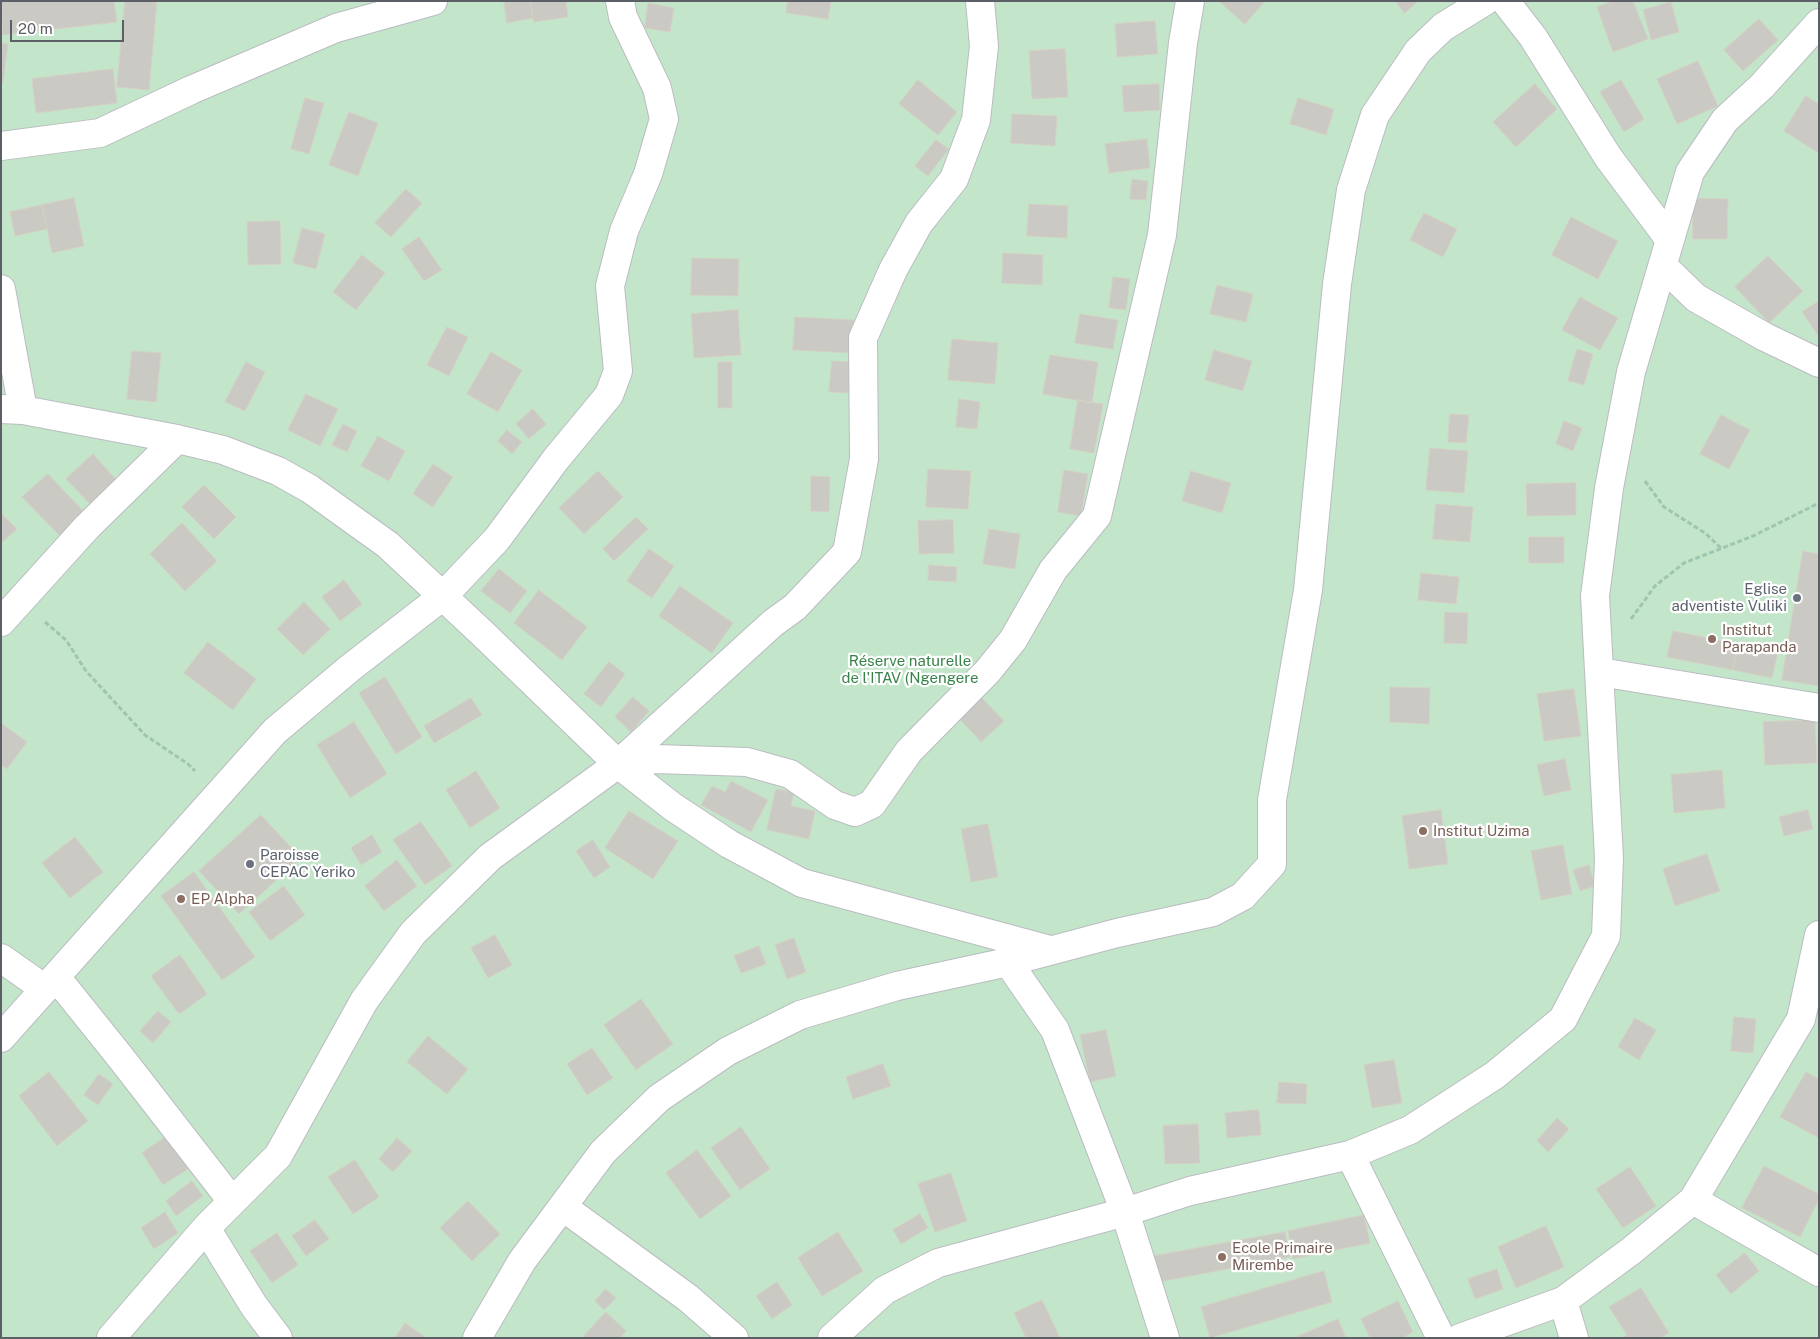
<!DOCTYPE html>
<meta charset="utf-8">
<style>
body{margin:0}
#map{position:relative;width:1820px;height:1339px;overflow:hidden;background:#efefe6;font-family:"Public Sans",sans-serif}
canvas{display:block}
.frame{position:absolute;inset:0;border:2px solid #5d5f66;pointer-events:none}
.scale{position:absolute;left:10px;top:20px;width:114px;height:22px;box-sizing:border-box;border:2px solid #5d5f66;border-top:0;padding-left:6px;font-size:15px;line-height:18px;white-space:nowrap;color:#5d5f66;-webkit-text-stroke:4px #fff;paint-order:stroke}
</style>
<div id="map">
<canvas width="1820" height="1339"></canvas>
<div class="frame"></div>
<div class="scale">20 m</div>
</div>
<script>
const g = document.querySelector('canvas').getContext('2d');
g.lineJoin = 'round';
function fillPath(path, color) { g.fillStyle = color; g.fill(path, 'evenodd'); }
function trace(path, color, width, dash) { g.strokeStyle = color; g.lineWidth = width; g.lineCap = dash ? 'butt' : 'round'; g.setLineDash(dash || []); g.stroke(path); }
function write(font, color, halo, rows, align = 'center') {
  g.font = font + ' "Public Sans",sans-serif'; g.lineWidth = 4.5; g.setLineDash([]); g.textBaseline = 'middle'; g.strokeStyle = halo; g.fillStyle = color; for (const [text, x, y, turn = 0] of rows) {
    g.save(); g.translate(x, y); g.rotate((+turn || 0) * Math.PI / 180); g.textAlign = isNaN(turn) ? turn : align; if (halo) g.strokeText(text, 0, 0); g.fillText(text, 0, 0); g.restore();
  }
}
fillPath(new Path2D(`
 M1,1H1819V1338H1Z`), '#c3e6ca');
const building = new Path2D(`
 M1,1H114L117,22L3,35Z
 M125,1H157L149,90L117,87Z
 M504,1H530L533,18L507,23Z
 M530,1H566L568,17L534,22Z
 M788,1H831L828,19L786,13Z
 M1219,1H1265L1245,24Z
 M1395,1H1418L1405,13Z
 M1614,1H1633L1648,39L1613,52L1597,7Z
 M1671,2L1679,32L1651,40L1643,10Z
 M648,3L674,8L670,32L645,28Z
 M1759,19L1778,40L1743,71L1724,50Z
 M1155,21L1158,54L1117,57L1115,24Z
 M1,43L8,44L3,82H1Z
 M1065,49L1068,97L1032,99L1029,51Z
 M1698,61L1718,106L1677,124L1657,79Z
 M113,69L117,103L36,113L32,79Z
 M918,80L957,112L938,135L899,104Z
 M1621,80L1644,119L1624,132L1600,92Z
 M1159,84L1160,110L1124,112L1122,86Z
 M1535,84L1557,109L1516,147L1493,122Z
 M1806,96L1819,104V150L1817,152L1784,131Z
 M305,98L324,103L309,154L291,149Z
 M1298,98L1334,109L1326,135L1290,124Z
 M349,112L378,123L358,176L329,165Z
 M1012,114L1057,116L1055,146L1011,143Z
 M1147,139L1150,168L1109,173L1105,144Z
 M936,140L949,149L928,176L915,166Z
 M1132,179L1148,181L1146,200L1130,199Z
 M406,189L422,203L391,237L375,223Z
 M74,198L84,246L52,253L42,205Z
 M1693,198L1728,199L1727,239H1693Z
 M1029,204L1068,206L1067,238L1027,236Z
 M42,205L47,229L15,236L10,212Z
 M1424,213L1457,229L1443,257L1410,240Z
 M1571,217L1618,241L1598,279L1552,255Z
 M280,221L281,264L248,265L247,222Z
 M302,228L325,234L316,269L293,263Z
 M419,237L442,270L424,281L402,249Z
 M1003,253L1043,255L1042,285L1002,283Z
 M362,255L385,273L356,310L333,292Z
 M1768,256L1803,291L1769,323L1735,287Z
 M692,258L739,259L738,296L691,295Z
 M1113,277L1130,279L1126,310L1109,308Z
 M1217,285L1253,294L1246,322L1210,314Z
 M1580,297L1618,318L1600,350L1562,330Z
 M1819,301V337L1802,312Z
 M738,310L741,355L694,358L691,314Z
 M1080,314L1118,320L1113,349L1075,343Z
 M795,317L854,320L852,353L793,350Z
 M447,327L468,337L449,376L427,365Z
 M952,339L998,343L995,384L948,380Z
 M1577,349L1593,354L1584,385L1568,381Z
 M1214,350L1252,361L1243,391L1205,380Z
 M132,351L161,353L156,402L127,399Z
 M491,352L522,370L498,412L467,394Z
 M1050,355L1098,362L1092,403L1043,394Z
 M832,361L851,362L849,393L829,392Z
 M246,362L265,372L245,411L225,402Z
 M718,362H732V408H718Z
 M306,394L338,409L320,446L288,430Z
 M959,399L980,402L977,429L956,427Z
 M1078,400L1103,404L1094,453L1070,449Z
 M533,409L546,424L529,439L516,424Z
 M1450,414L1469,415L1466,443L1448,442Z
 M1721,415L1750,430L1729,469L1700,454Z
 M1564,421L1582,428L1573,451L1556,444Z
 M343,424L357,431L347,452L332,445Z
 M507,430L522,442L512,454L498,441Z
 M378,436L405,451L389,481L361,466Z
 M1430,448L1468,451L1464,493L1426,490Z
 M93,454L119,483L93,507L66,479Z
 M433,464L453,477L433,507L413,494Z
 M928,469L971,471L968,509L926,507Z
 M1064,470L1088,474L1081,516L1058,512Z
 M598,471L623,497L584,534L559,508Z
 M1191,471L1231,483L1222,513L1182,501Z
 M48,474L86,514L61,537L22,497Z
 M811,476L830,477L829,512L811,511Z
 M1576,483V515L1527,516L1526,484Z
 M204,485L236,517L214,539L182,507Z
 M1436,504L1473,507L1470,542L1433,539Z
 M1,513L17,529L1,543Z
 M636,517L648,529L614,561L603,549Z
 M953,520L954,553L919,554L918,521Z
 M182,523L217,561L185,591L150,554Z
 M989,529L1020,534L1015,569L983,564Z
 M1529,537H1564V563H1529Z
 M649,549L674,566L652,598L627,581Z
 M1803,551L1819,554V686L1782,680Z
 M929,565L957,567L956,582L928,580Z
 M499,569L527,591L510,613L481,591Z
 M1421,573L1459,577L1456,604L1418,600Z
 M344,580L362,604L340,621L322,597Z
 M680,586L733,623L712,653L659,616Z
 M539,590L587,627L562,660L514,623Z
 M304,602L330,629L303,655L277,629Z
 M1445,612L1468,613L1467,644L1444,643Z
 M1673,631L1739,644L1733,670L1667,657Z
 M208,642L256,679L233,710L184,673Z
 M1739,644L1778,652L1772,678L1733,670Z
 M609,662L625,674L601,707L584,694Z
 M385,677L422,737L396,754L359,693Z
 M1390,687L1430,688L1429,724L1390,722Z
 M1574,689L1581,736L1544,741L1537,694Z
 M980,696L1004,721L981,742L958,717Z
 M633,697L649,711L631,732L615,717Z
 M471,698L482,715L434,743L424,726Z
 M1815,720L1817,763L1765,765L1763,722Z
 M354,722L387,774L350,798L317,745Z
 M1,723L27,742L7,769L1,765Z
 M1565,759L1571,790L1544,796L1537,765Z
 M1722,770L1725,808L1674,813L1671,775Z
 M476,771L500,808L470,828L446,790Z
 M731,781L768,800L751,832L701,805L712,786L725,792Z
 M776,789L794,792L791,806L815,811L809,839L767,830Z
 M1441,810L1448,864L1409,869L1402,816Z
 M1808,810L1813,829L1784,836L1779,817Z
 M629,811L678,841L653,879L605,848Z
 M261,815L301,858L239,914L199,871Z
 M421,822L452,866L425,885L393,840Z
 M988,824L998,877L971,882L961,829Z
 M372,835L382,852L361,865L351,848Z
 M75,837L103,872L70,898L42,863Z
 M593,840L610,867L594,878L576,851Z
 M1563,845L1572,894L1541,900L1531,851Z
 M1707,854L1720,891L1675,906L1663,869Z
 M397,860L417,886L384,911L365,886Z
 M1589,865L1595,886L1580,891L1573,870Z
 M194,872L255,957L222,980L161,896Z
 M284,886L305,915L270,941L249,912Z
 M495,935L512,965L488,978L471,948Z
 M794,938L806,972L787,979L775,945Z
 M759,946L766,964L741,973L734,956Z
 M180,955L207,994L179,1014L151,976Z
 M641,999L673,1044L636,1070L604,1025Z
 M158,1011L171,1022L153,1043L140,1031Z
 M1734,1017L1756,1019L1753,1053L1731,1051Z
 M1635,1018L1656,1030L1639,1060L1618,1047Z
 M1106,1030L1116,1076L1090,1082L1080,1035Z
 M428,1036L468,1069L447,1094L407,1062Z
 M592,1048L613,1078L587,1095L567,1064Z
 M1394,1060L1402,1103L1372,1108L1364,1065Z
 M883,1064L891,1086L853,1099L846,1077Z
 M49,1072L88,1121L57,1146L19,1096Z
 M1806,1072L1819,1079V1138L1780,1117Z
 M99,1074L113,1084L98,1105L84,1095Z
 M1279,1082L1307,1084L1306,1104L1277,1103Z
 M1259,1110L1261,1135L1227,1138L1225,1113Z
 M1557,1118L1569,1129L1548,1152L1537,1141Z
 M1198,1124L1200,1163L1165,1164L1163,1126Z
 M741,1127L770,1169L740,1190L711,1148Z
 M167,1136L188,1169L163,1185L142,1153Z
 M397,1138L412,1151L393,1172L379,1159Z
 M697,1150L731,1196L700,1219L666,1173Z
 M355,1160L379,1197L353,1214L328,1177Z
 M1764,1166L1819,1194V1199L1800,1237L1742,1208Z
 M1630,1167L1656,1206L1623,1228L1596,1189Z
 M951,1173L967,1221L935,1232L918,1184Z
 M192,1181L203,1196L176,1216L166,1201Z
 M468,1201L500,1234L472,1261L440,1228Z
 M165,1212L178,1233L154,1249L141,1228Z
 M920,1214L928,1228L901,1244L893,1230Z
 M1364,1215L1370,1243L1293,1259L1288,1231Z
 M315,1220L329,1239L306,1256L292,1236Z
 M1546,1226L1564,1267L1516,1288L1498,1247Z
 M838,1232L863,1271L822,1296L798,1258Z
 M1285,1232L1290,1257L1159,1282L1154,1256Z
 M277,1233L298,1265L272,1283L250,1251Z
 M1745,1253L1759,1271L1731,1294L1716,1275Z
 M1497,1269L1503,1289L1475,1299L1468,1279Z
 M1324,1271L1332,1302L1210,1338L1201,1307Z
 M777,1282L792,1305L772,1319L756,1296Z
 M1641,1288L1669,1333L1660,1338H1622L1627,1335L1609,1307Z
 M606,1289L616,1298L604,1310L595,1301Z
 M1042,1300L1060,1338H1026L1014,1313Z
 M1398,1301L1413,1332L1402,1338H1370L1361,1319Z
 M606,1312L626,1331L620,1338H582Z
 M1338,1319L1346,1338H1294Z
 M405,1323L427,1338H395Z`);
fillPath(building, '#cac9c3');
trace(building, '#d4d2c4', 1);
const minor = new Path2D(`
 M1505,1L1533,37L1608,157L1670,240
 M1,146L100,133L191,90L336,28L433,1
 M1663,266L1696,298L1765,337L1819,363
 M1,289L23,410
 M1,409L23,410L177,439L223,450L278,471L310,489L388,545L481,632L618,764L673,807L729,844L802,883L1050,950
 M1,622L87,527L177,439
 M1600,672L1819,708
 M618,764L656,759L747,762L790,774L835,805L855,812L872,804L909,751L987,672L1013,640L1053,570L1097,516L1162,235L1183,43L1190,1
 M1,958L45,989
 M1008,962L1055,1030L1125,1212L1165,1338
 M56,977L121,1058L232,1201
 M1,1038L275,731L350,668L443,596L497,539L556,459L609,395L618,371L610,286L624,231L648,174L664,119L657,88L623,17L620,1
 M1350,1155L1441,1338
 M1693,1200L1819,1272
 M563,1207L688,1298L734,1338
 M206,1228L254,1306L278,1338
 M1563,1301L1574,1338
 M111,1338L206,1228L278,1156L364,1001L413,933L490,857L618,764L773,623L795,607L847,552L864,459L863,338L893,270L919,223L954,179L976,120L984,46L980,1
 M477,1338L522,1261L603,1152L659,1098L728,1051L800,1015L897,986L1008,962L1117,933L1213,912L1243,896L1272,864V800L1308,590L1337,284L1351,190L1375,115L1418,51L1443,27L1485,1
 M832,1338L885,1290L938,1263L1125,1212L1190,1191L1350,1155L1410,1130L1495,1075L1563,1019L1606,936L1609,858L1595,596L1609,488L1631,372L1690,172L1725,120L1762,86L1819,23
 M1460,1338L1563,1301L1631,1251L1693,1200L1801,1019L1819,935`);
trace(minor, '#babcc1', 30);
trace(new Path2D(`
 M1645,481L1664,507L1705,533L1722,549
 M1631,619L1655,586L1684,563L1753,536L1819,503
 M45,622L66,640L86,671L145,735L188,764L195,771`), '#9dc6b1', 3, [5, 2.5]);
trace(minor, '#fff', 28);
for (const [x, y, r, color] of [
 [1797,598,5,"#6b7280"],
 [1712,639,5,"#8d6e63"],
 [1423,831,5,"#8d6e63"],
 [250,864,5,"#6b7280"],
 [181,899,5,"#8d6e63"],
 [1222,1257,5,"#8d6e63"]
]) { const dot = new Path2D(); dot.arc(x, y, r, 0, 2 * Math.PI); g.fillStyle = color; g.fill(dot); trace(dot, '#fff', 2); }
write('15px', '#5b616d', '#fff', [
 ["Eglise",1787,589],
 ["adventiste Vuliki",1787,606],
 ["Paroisse",260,855,"left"],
 ["CEPAC Yeriko",260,872,"left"]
], 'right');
write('15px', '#785e54', '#fff', [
 ["Institut",1722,630],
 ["Parapanda",1722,647],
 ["Institut Uzima",1433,831],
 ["EP Alpha",191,899],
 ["Ecole Primaire",1232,1248],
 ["Mirembe",1232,1265]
], 'left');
write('15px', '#37834a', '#fff', [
 ["Réserve naturelle",910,661],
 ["de l'ITAV (Ngengere",910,678]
]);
</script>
